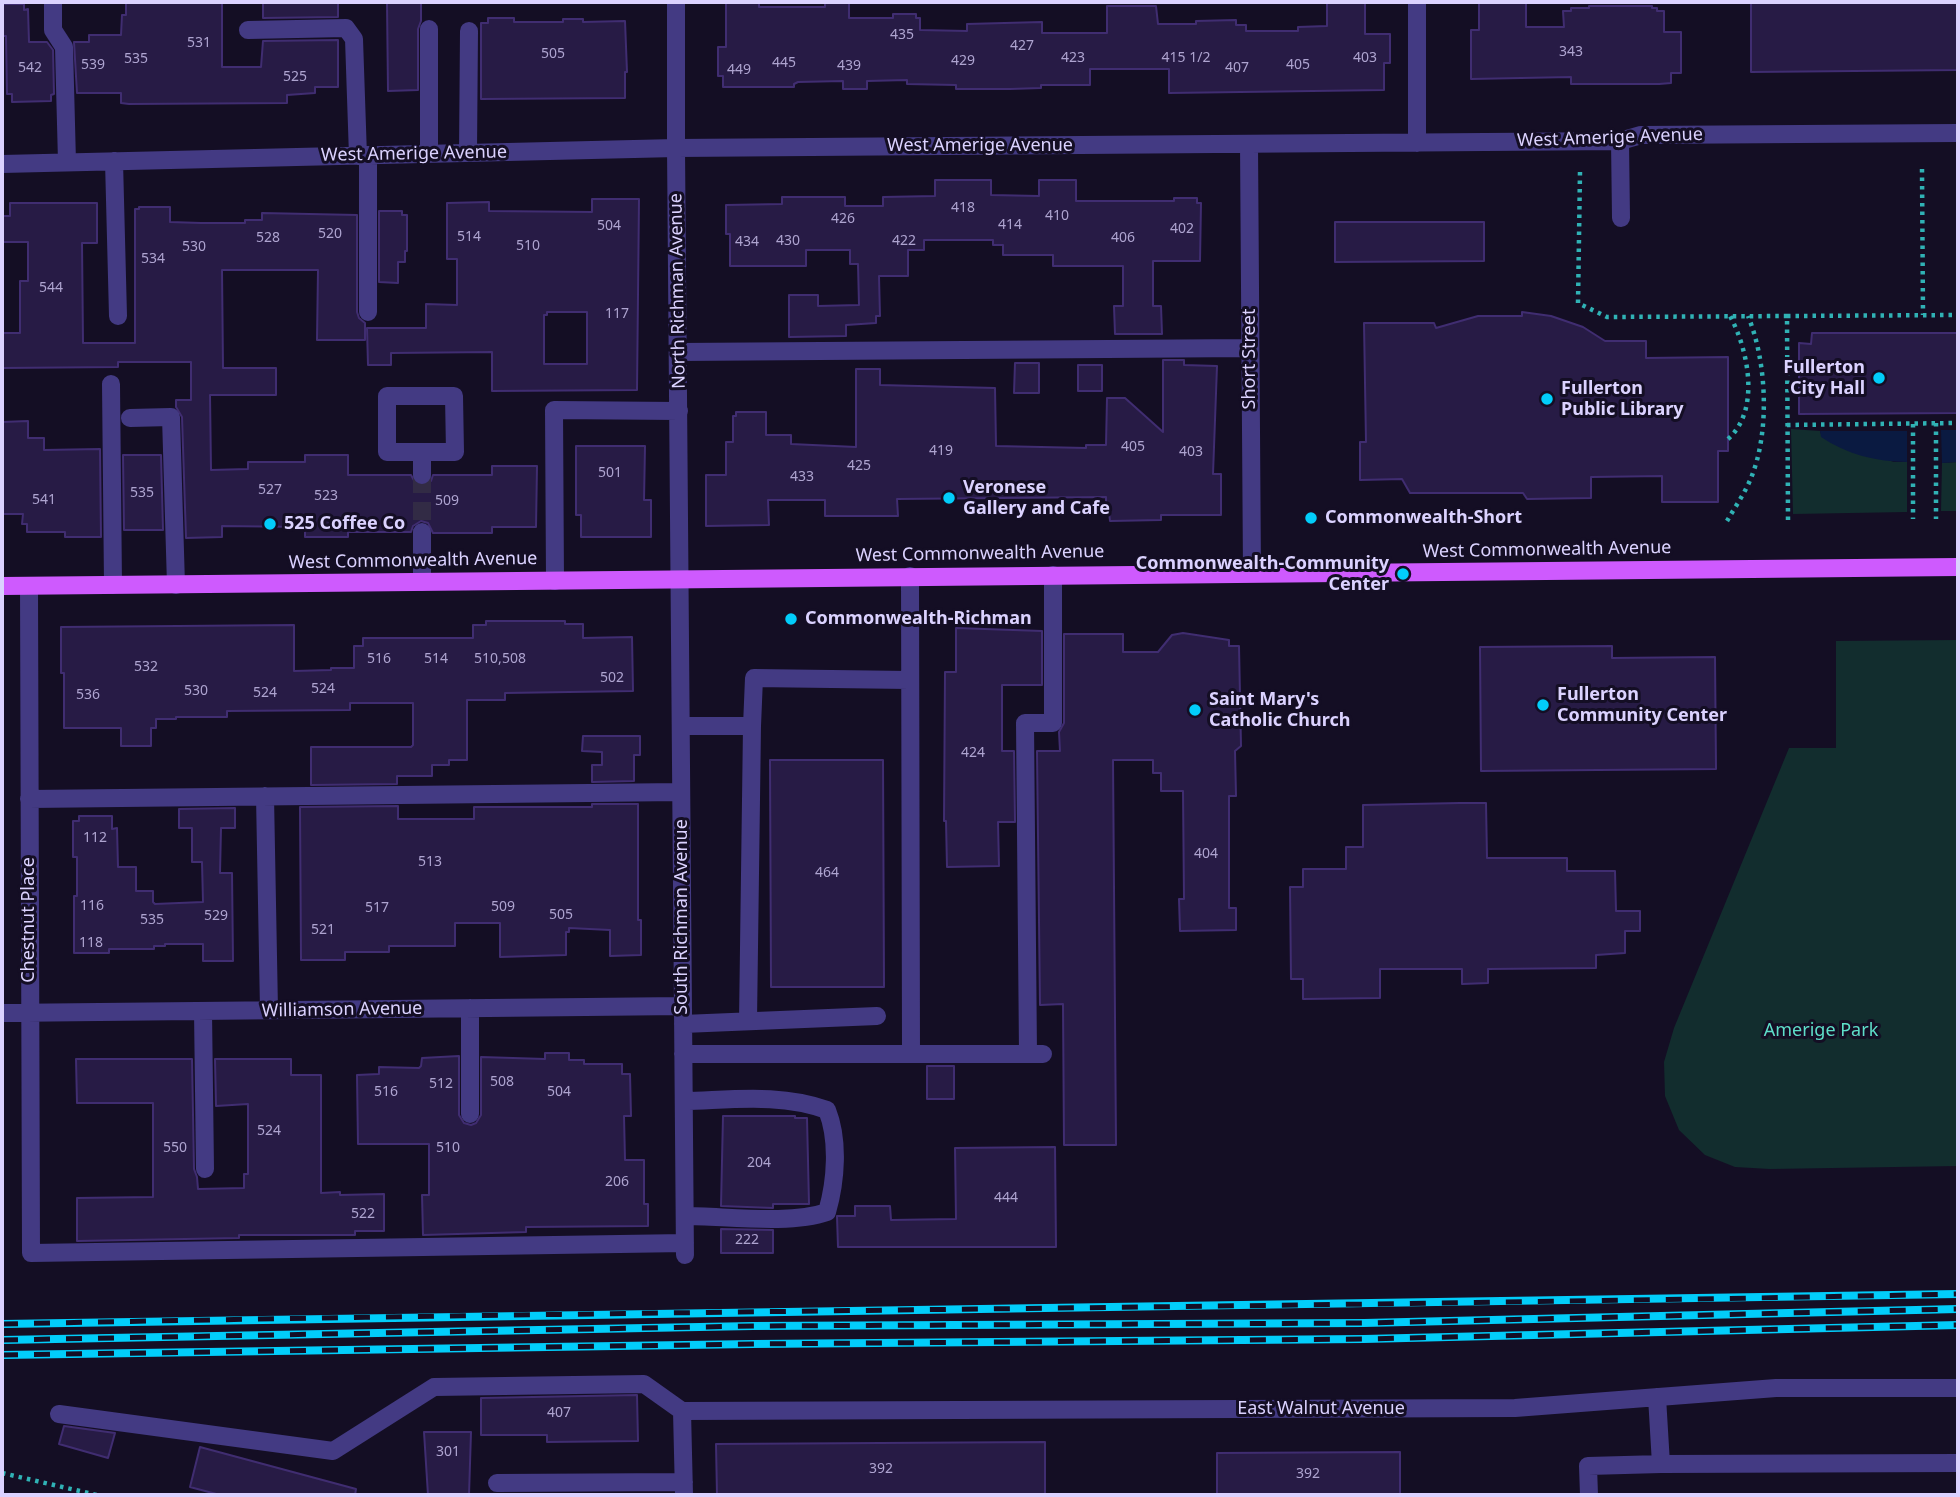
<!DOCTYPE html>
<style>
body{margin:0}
#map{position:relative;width:1960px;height:1497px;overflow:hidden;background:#140e24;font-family:"Noto Sans",sans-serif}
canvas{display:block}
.frame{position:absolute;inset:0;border:4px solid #dbd2ff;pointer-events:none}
</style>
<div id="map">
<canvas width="1960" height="1497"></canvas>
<div class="frame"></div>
</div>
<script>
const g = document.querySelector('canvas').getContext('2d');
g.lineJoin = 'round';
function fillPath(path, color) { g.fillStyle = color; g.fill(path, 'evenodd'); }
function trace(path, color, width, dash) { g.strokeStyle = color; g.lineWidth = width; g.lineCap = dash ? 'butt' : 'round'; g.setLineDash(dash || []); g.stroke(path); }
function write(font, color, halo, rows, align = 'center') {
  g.font = font + ' "Noto Sans",sans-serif'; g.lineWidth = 6; g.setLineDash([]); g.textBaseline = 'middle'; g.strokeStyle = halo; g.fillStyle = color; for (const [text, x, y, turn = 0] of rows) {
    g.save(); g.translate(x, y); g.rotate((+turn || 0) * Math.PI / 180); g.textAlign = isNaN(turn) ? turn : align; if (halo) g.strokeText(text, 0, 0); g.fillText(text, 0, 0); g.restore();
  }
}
fillPath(new Path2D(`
 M1791,429L1820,431L1822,437L1894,462H1907V512L1793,514Z
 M1958,462V511H1941L1942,463Z
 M1958,640V1166L1770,1169L1735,1167L1705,1155L1679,1130L1665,1096L1664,1062L1674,1028L1789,748H1836V641Z`), '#122d2e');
fillPath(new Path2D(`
 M1941,430H1958V462L1942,463Z
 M1820,431H1907V462C1877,462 1846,454 1821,437Z`), '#0a1a41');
const building = new Path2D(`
 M126,2H222V67H261L263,41L338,40V87H315V93L287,95V103L129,104L121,103V93H77L74,42H89V35H121L122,15H126Z
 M263,2H338V17L263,18Z
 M387,2H421V21L418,29V90L388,91Z
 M726,2H759V7H825V2H849V18H893V14H916V18H920V30L967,31V24L1042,22V33H1107V6H1156L1158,24H1196V21L1236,20V25H1246V31H1298V27L1327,26V2H1365V34H1390V63H1384V90L1169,93V69H1090V85H1041V88L1010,89H956V85L907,84V80L867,81V89H843V81L798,82L794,84V87H723V76H718V47H726Z
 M1479,2H1526V27H1564L1563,11H1571V8H1589V6H1652V8H1657V11H1664V32H1681V73H1671V83L1659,84H1571V77L1471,79V30H1479Z
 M1751,2H1958V70L1751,72Z
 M2,4H24V10L28,9L29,42H47L53,50L54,94L51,95V101L12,102V94H7L6,36H2Z
 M488,18H514V22H563V19H583V22L625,21L627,72H625V98L481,99V23H488Z
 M935,180H991V195L1039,196V180H1076V201H1174V198H1197V203H1201L1200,261H1153V306H1161L1162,334H1115L1114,306H1123V266H1053V255H1003V245H993V240H924V250H908V276H879L880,316H876V323L846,325V336L789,337V295H818V306L859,305L858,264H850V250H806V266H730V234H726V205L782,204V197H845V206H883V197L935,196Z
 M592,199H639L637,390L492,391V352L391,353V365H368L367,328H426V304L457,305V259H447V203L489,202V211L592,212ZM547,312H587V364H544V315H547Z
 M10,203H97V243H82L83,343H135V209H139V207H170V222L201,223H245V220H262V213L357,215V312L359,318L365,323V340H317L318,270H222L223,368H276V395H210L211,470L248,469V462H305V455H348V475H411L416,484L423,486L431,481L433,475H492V466H537L536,527H492V533H433L428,523L421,521L413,526L411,532H348V537H305V527L222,526V537L186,538L182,417L176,407V400H191V362H118V367L2,368V333H20V281H28V242H2V216H10Z
 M379,211H402V215H407V251H405V262H398V283L379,282Z
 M1335,222H1484V261L1335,262Z
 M1522,312L1551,316L1583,327L1605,341H1646V358L1728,357V451H1718V502H1662V476L1591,477V498L1527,499L1523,493H1410L1402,479L1360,480V442H1366L1364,323H1434L1436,328L1478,316H1522Z
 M1812,333H1958V413L1799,414V343L1811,344Z
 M1163,360H1184V365L1217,366L1213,474H1221V515H1161V520L1110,521L1109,512H1106V497L897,499L898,516H825V500H768L769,525L706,526V475H726V442H733V416H736V412H766V435H791V444L856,447V369H880V385L995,388L996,446L1086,448V445H1106L1107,398H1125L1163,432Z
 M1015,363H1039V393H1014Z
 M1078,365H1102V391H1078Z
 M28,421V438H44V450L100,449L101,537H65V532H27V524H22L23,514H2V422Z
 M576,446H645L644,500H651V537H581V515H576Z
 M123,455H161L163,530H124Z
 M486,621H565V624H583V638L632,637L633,691L505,693V700H467V760H449V765H432V776H397V784L311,785V747H411L413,745V703H350V710L227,711V717H176V719H156V728H151V746H121V728H64V673H61V627L294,625V671L331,670V668H354V646H363V638H473V625H486Z
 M956,628L1042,631V685H1002V751H1014L1015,822H998L999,866L947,867L946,821H944L945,672H956Z
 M1183,633L1229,640V646H1239L1241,746L1235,751L1236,796H1229V908H1236V930L1180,931L1179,899H1184L1183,791H1161V773H1153V760H1113L1116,1145H1064L1063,1004L1040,1005L1037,751H1060L1059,732L1064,723V634H1123V652H1158L1172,635Z
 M1612,646V658L1715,657L1716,769L1481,771L1480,647Z
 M583,736H640V755H634V781L592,782V765H602V752L582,751Z
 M770,760H883L884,987H771Z
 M1460,803H1486L1487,858H1567V871H1615L1616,911H1640V931H1625V953L1596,955V968L1488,969V983L1462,984V969H1380V998L1303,999V979H1291L1290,887H1303V869H1346V847H1363V805Z
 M592,804H638V920H641V955L610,956V930L569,928V932H566V955L500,957V923H455V946H389V952H345V960H301L300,807L398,806V819H474V807H592Z
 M235,808V828H221L220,873H232L233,961H203V944H165V946H154V949H109V953H74V896H77V857H73V821H79V816H112V829L117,828L118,867H136V891H153V902L155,904L203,902L202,862H192V828H179V809Z
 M545,1053H569V1060H584V1064H622V1074H630L631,1116H624L625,1160H644V1204H648V1226L526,1227V1232L423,1235L422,1195H429V1144H358L357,1075L379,1074V1067L419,1068L421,1066L422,1058L459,1056V1115L464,1123L471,1125L476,1123L481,1115V1057L545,1059Z
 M76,1059H192L194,1169L197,1177L198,1189L244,1188V1174H248V1104L216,1106L215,1059H291V1075H321V1193L340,1192V1195L384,1194V1231H355V1235H239V1238L77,1241V1198L153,1197V1103H77Z
 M927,1066H954V1099H927Z
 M723,1116H795V1118H807L809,1204H773V1208L721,1206Z
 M1055,1147L1056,1247H838L837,1216H855V1206H890L891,1220L956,1219L955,1148Z
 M721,1229L773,1230V1253H721Z
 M637,1395L638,1441L547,1442V1435H481V1398Z
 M64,1426L115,1433L108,1458L59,1444Z
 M424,1432H471L469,1495H428Z
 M1045,1442V1495H717L716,1444Z
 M200,1447L356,1489L355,1495H220L190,1487Z
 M1400,1452V1495H1217V1453Z`);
fillPath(building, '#271b45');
trace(building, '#402d71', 2);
trace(new Path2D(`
 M422,475V532`), '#322b45', 18, [18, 9]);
trace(new Path2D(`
 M1922,169L1923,315
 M1580,172L1578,303L1607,317L1787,316
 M1936,423V519
 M1913,424V519
 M1787,425L1958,423
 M1728,439C1761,410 1748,349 1730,316
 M1788,520L1787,316L1958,315
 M1727,521C1735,507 1745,493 1751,478C1770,432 1767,362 1748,316
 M2,1473L97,1495`), '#30b2b5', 4.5, [3.5, 5]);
trace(new Path2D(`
 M53,2V30L64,47L67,162
 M676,2V148L685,1255
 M1417,2V143
 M248,30L346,28L354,39L358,156
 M1620,141L1621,218
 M1249,144L1252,573
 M468,153L469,31
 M429,154V29
 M368,155V312
 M114,161L118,316
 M2,164L676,148L1620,141L1641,135L1958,133
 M679,352L1249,348
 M111,384L113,585
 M130,418L171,417L176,585
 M422,452H455L454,396H387V452H422V475
 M422,532V582
 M910,576L911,1053
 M555,581L554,410L679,411
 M29,586L31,1253L685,1243
 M681,726H752L754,678L909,680
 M265,796L269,1010
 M29,799L681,792
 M203,1011L205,1169
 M2,1013L683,1006
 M748,1021L752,726
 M683,1024L877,1016
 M683,1054H1043
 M1028,1054L1025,723H1053V575
 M684,1101C731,1100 781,1093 827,1110C839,1140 836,1181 827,1212C790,1225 725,1216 685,1216
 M470,1114V1008
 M682,1411L1515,1408L1776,1388H1958
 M682,1411L684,1495
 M59,1414L333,1451L434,1387L644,1384L682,1411
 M1661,1464L1958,1463
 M497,1483L684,1482
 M1589,1495L1588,1466L1661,1464L1657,1397`), '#433a83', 18);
trace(new Path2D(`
 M2,586L1958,567`), '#ce5afe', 18);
const rail = new Path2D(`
 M2,1324C654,1310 1306,1308 1958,1294
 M2,1340L753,1326L1364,1323L1958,1309
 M2,1355L753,1344L1364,1339L1958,1325`);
trace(rail, '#02cdfa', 8);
trace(rail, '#140e24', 5, [16]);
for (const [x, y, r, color] of [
 [1879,378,7,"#02cdfa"],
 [1547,399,7,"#02cdfa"],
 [949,498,7,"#02cdfa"],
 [1311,518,7,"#02cdfa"],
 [270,524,7,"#02cdfa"],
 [1403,574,7,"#02cdfa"],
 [791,619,7,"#02cdfa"],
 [1543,705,7,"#02cdfa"],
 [1195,710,7,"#02cdfa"]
]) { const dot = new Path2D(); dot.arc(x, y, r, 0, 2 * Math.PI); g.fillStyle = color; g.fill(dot); trace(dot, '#140e24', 2.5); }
write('14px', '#aea4d0', null, [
 ["435",902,35],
 ["531",199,43],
 ["427",1022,46],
 ["343",1571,52],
 ["505",553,54],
 ["423",1073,58],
 ["415 1/2",1186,58],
 ["403",1365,58],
 ["535",136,59],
 ["429",963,61],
 ["445",784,63],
 ["539",93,65],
 ["405",1298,65],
 ["439",849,66],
 ["542",30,68],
 ["407",1237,68],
 ["449",739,70],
 ["525",295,77],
 ["418",963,208],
 ["410",1057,216],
 ["426",843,219],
 ["414",1010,225],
 ["504",609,226],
 ["402",1182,229],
 ["520",330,234],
 ["514",469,237],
 ["528",268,238],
 ["406",1123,238],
 ["430",788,241],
 ["422",904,241],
 ["434",747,242],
 ["510",528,246],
 ["530",194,247],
 ["534",153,259],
 ["544",51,288],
 ["117",617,314],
 ["405",1133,447],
 ["419",941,451],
 ["403",1191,452],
 ["425",859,466],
 ["501",610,473],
 ["433",802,477],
 ["527",270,490],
 ["535",142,493],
 ["523",326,496],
 ["541",44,500],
 ["509",447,501],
 ["516",379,659],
 ["514",436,659],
 ["510,508",500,659],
 ["532",146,667],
 ["502",612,678],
 ["524",323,689],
 ["530",196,691],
 ["524",265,693],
 ["536",88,695],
 ["424",973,753],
 ["112",95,838],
 ["404",1206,854],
 ["513",430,862],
 ["464",827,873],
 ["116",92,906],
 ["509",503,907],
 ["517",377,908],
 ["505",561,915],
 ["529",216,916],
 ["535",152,920],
 ["521",323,930],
 ["118",91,943],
 ["508",502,1082],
 ["512",441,1084],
 ["516",386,1092],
 ["504",559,1092],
 ["524",269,1131],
 ["550",175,1148],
 ["510",448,1148],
 ["204",759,1163],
 ["206",617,1182],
 ["444",1006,1198],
 ["522",363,1214],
 ["222",747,1240],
 ["407",559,1413],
 ["301",448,1452],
 ["392",881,1469],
 ["392",1308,1474]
]);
write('18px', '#dbd2ff', '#140e24', [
 ["West Amerige Avenue",1610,138,-2],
 ["West Amerige Avenue",980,146],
 ["West Amerige Avenue",414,154,-1],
 ["North Richman Avenue",678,291,-91],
 ["Short Street",1250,359,-90],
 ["West Commonwealth Avenue",1547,550,-1],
 ["West Commonwealth Avenue",980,554,-1],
 ["West Commonwealth Avenue",413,561,-1],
 ["South Richman Avenue",682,917,-90],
 ["Chestnut Place",29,920,-90],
 ["Williamson Avenue",342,1010,-1],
 ["East Walnut Avenue",1321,1409]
]);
write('bold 18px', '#dbd2ff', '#140e24', [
 ["Fullerton",1865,368,"right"],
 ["City Hall",1865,389,"right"],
 ["Fullerton",1561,389],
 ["Public Library",1561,410],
 ["Veronese",963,488],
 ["Gallery and Cafe",963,509],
 ["Commonwealth-Short",1325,518],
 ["525 Coffee Co",284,524],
 ["Commonwealth-Community",1389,564,"right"],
 ["Center",1389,585,"right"],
 ["Commonwealth-Richman",805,619],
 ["Fullerton",1557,695],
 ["Community Center",1557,716],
 ["Saint Mary's",1209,700],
 ["Catholic Church",1209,721]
], 'left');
write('18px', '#5edec9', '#140e24', [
 ["Amerige Park",1821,1031]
]);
</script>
